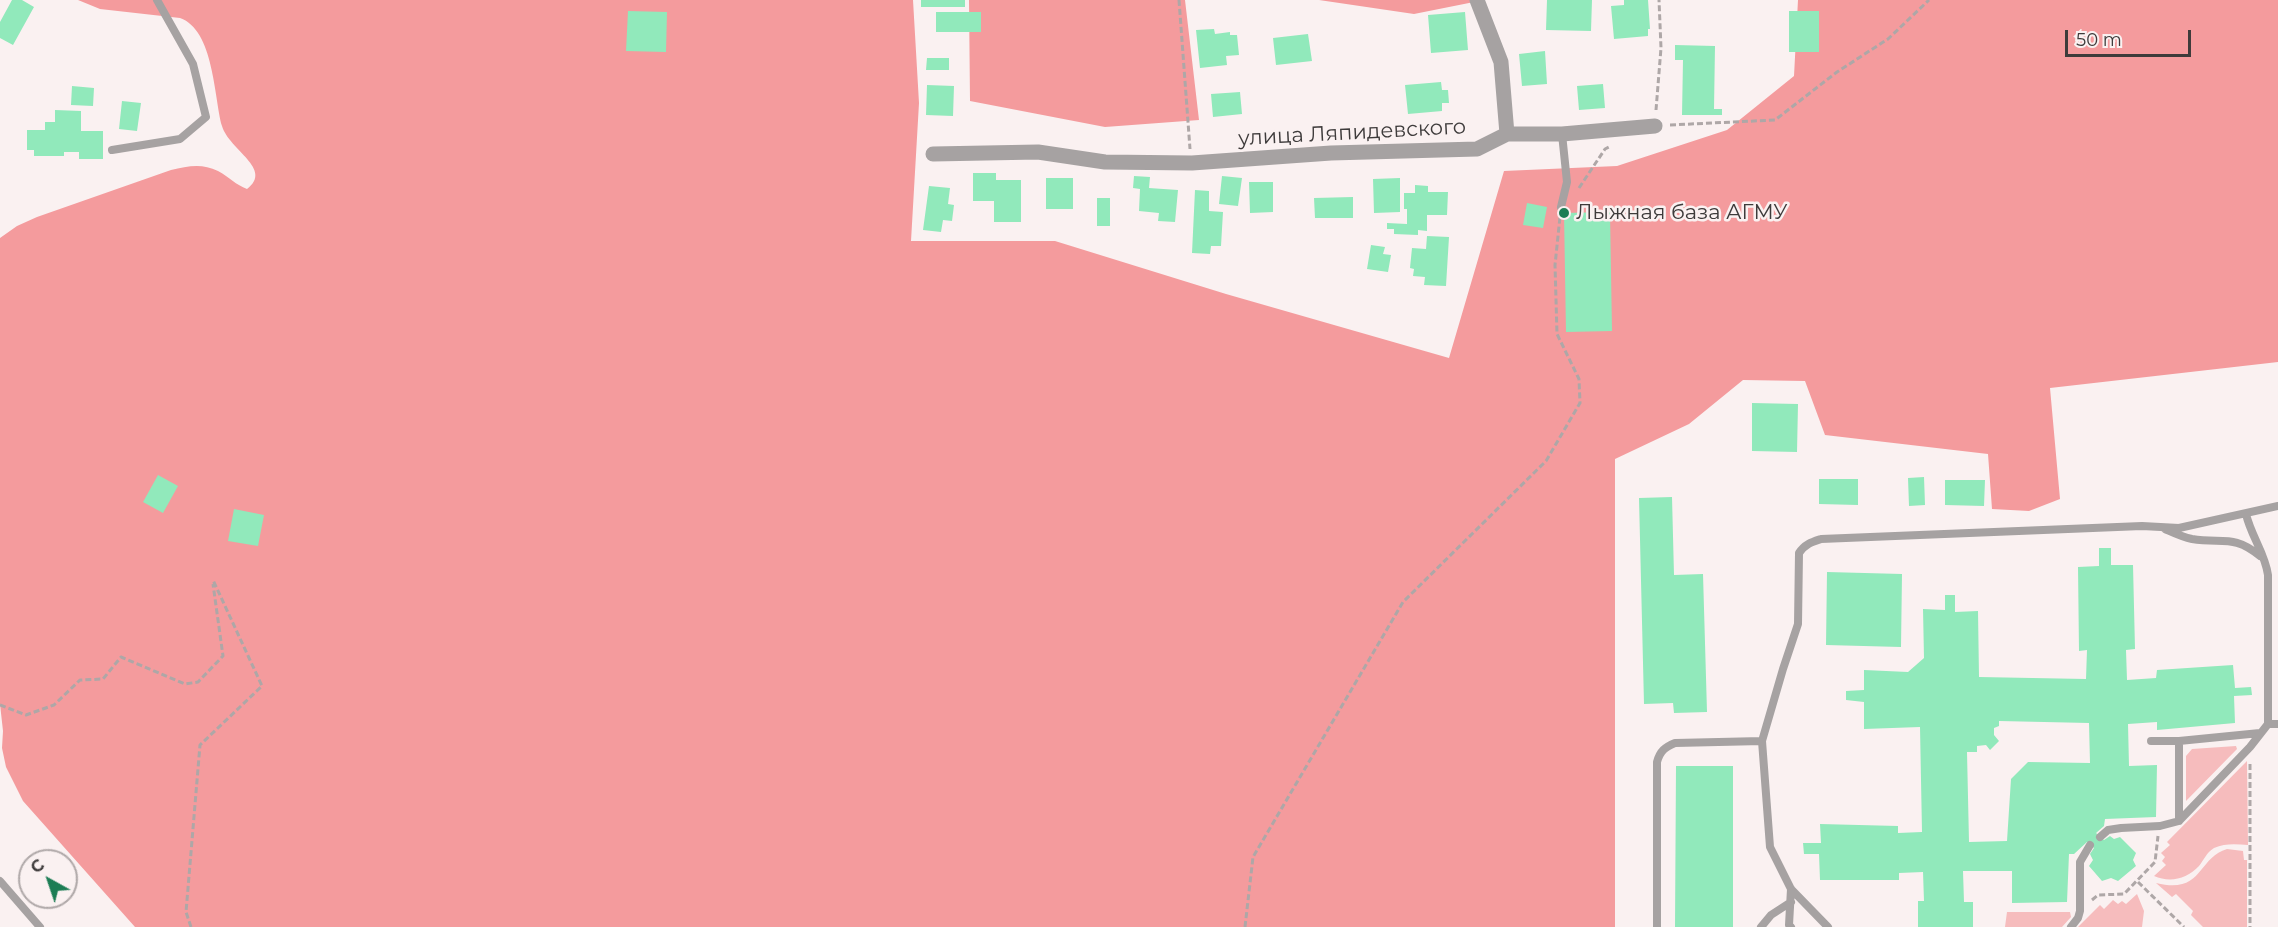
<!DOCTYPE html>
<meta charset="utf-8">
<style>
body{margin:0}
#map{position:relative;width:2278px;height:927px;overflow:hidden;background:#faf1f1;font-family:Montserrat,sans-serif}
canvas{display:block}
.north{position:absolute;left:18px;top:849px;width:60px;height:60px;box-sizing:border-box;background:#faf1f1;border:2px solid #afa8a8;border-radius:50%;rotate:320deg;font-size:16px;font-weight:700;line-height:24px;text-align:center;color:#3e3b3b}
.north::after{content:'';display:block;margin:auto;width:21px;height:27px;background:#1c7d54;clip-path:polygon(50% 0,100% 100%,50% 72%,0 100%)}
.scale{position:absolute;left:2065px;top:30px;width:126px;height:27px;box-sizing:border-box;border:3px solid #3e3b3b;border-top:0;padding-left:8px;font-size:18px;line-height:21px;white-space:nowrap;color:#3e3b3b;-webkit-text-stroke:4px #faf1f1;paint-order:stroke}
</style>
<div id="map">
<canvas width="2278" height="927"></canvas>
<div class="north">С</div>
<div class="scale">50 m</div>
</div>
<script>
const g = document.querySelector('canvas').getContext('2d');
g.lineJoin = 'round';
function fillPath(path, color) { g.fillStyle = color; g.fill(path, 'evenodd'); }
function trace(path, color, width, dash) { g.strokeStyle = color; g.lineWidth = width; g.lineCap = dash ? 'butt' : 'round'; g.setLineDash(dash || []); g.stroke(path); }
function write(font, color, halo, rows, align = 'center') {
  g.font = font + ' Montserrat,sans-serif'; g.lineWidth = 5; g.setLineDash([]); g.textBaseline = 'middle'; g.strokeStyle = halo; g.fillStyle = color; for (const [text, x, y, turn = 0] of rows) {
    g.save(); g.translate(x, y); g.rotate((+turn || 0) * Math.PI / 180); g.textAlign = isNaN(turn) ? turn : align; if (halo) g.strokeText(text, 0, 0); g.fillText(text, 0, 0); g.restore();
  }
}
fillPath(new Path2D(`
 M2236,746L2237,749L2186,801V756L2192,749Z
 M2247,761L2248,845C2236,844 2225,843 2214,848C2206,853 2204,860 2199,866C2187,879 2170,883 2154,876L2166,865L2162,861L2165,857L2161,853L2170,845L2167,842Z
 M2227,849L2243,851L2244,860H2247V927H2203L2191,915L2193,911L2176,894L2172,897L2156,883C2203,895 2197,858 2227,849Z
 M2137,894L2144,911L2142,927H2078L2100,905L2104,909L2113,900L2118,904L2122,901L2126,904Z
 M2007,912H2070L2071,917L2062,927H2005Z`), '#f6bcbd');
fillPath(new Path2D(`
 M78,0H913L919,103L911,241H1055L1226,294L1449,358L1504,171L1617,166L1727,130L1794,76L1798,0H2278V362L2050,388L2060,499L2029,511L1992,509L1988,454L1825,435L1805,381L1743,380L1689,424L1615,459V927H135L23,801L6,767L2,748L3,731L0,704V238L17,226L37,217L171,170C188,166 202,163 218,171C229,177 236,185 247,189C274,169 229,150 222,126C214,97 214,30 180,18L100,9Z
 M969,0H1185L1199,120L1105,127L970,101Z
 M1319,0H1484L1414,14Z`), '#f49b9d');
fillPath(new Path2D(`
 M12,0H22L34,7L13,45L0,38V22Z
 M921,0H965V7H921Z
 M1547,0H1592L1591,31L1546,30Z
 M1624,0H1648L1650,29H1648V36L1614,39L1611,6L1624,5Z
 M628,11L667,12L666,52L626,51Z
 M1789,11H1819V52H1789Z
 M936,12H981V32H936Z
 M1465,12L1468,50L1431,53L1428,15Z
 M1214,29L1215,34L1230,32V35H1237L1239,55L1226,56L1227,65L1200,68L1196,30Z
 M1308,34L1312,61L1276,65L1273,38Z
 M1675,45L1715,46L1714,109H1722V115H1682L1683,60H1675Z
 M1545,51L1547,84L1522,86L1519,54Z
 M927,58H949V70H926Z
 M1441,82L1442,90H1448L1449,103H1442V111L1408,114L1405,85Z
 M1603,84L1605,108L1579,110L1577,86Z
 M927,85L954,86L953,116L926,115Z
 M72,86L94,88L93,106L71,105Z
 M1240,92L1242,114L1213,117L1211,94Z
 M122,101L141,103L137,131L119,129Z
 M55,110L81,111V131H103V159H79V152H64V156H34V150H27V130H45V122H55Z
 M973,173H996V180H1021V222H994V201H973Z
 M1134,176L1150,177L1149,188L1178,190L1175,222L1158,221L1159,213L1139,211L1140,189L1133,188Z
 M1222,176L1242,178L1238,206L1219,204Z
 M1046,178H1073V209H1046Z
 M1400,178V212L1374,213L1373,179Z
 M1249,182H1273V212L1250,213Z
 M1415,185L1428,186V192H1448L1447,215H1427V231L1418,230V235L1394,234V229H1387V223L1407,224V209H1404V193H1415Z
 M929,186L950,188L948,204L954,205L952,221L943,220L941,232L923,230Z
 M1195,190L1209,191V211L1223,212L1221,246H1211L1210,254L1192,253Z
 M1353,197V218H1315L1314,198Z
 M1097,198H1110V226H1097Z
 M1527,203L1547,207L1543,228L1523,225Z
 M1610,212L1612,331L1566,332L1564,213Z
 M1427,236L1449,237L1446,286L1424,285L1425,277L1413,276L1414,269L1410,268L1412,248L1426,249Z
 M1371,245L1385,247L1383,254L1391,255L1388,272L1367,269Z
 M1752,403L1798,404L1797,452L1752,451Z
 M158,475L178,486L163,513L143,502Z
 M1924,477L1925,505L1909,506L1908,478Z
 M1819,479H1858V505L1819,504Z
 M1945,480H1985L1984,506L1945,505Z
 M1672,497L1674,575L1703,574L1707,712L1674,713L1673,703L1644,704L1639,498Z
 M234,509L264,515L258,546L228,541Z
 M2099,548H2111V565H2133L2135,649L2126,650L2127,680L2156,678L2157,670L2233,665L2235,688L2251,687L2252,695L2234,696L2235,723L2157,730V722L2128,724L2129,766L2157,765L2156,817L2105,819L2104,826L2096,833L2104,840L2110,836L2114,839L2120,837L2136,853L2133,860L2136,866L2118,881L2111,878L2102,881L2089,866L2093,860L2090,854L2094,848L2087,842L2074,854H2069L2067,902L2012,903V871H1963L1964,902H1973V927H1918V901H1924L1923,872L1899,873V880H1820L1819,854H1804L1803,843H1821L1820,824L1898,826V833L1922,832L1920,727L1864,729V702L1846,700V691L1864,690V670L1908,672L1924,658L1923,609L1945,610V595H1955V612L1978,611L1979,677L2086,679L2087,650L2079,651L2078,567L2099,566ZM1999,721L2089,723L2090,763L2028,762L2011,779L2007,841L1969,842L1967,752H1977V746L1986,745L1990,750L1999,741L1994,735V728L1999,726Z
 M1827,572L1902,574L1901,647L1826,645Z
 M1676,766H1733V927H1675Z`), '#91e9bb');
trace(new Path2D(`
 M1179,0L1190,149
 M1656,110L1661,48L1659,0
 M1670,125L1775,120L1837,72L1888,39L1929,0
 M1579,188L1605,149L1611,146
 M0,705L26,715L54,705L80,680L103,679L121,657L185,684L198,682L223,656L213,584
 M2250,764V927
 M2138,882L2184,927
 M2092,900L2098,895L2124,894L2155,862L2158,836
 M191,927L186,912L200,745L262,686L213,580
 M1245,927L1253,857L1403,602L1546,461L1580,403L1579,379L1557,334L1555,265L1560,217`), '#aea7a7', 3, [6, 3]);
trace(new Path2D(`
 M112,150L180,139L206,117L193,64L157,0
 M1561,207L1567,182L1562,134
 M2165,529C2174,533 2182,537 2192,539C2222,544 2234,534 2260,556
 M2268,724H2278
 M2151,741H2179L2260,733
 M2179,821V741
 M2100,837L2108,830L2121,828L2160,826L2179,821L2250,747L2268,724V575C2265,553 2251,536 2246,514
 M0,881L40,927
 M1791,889L1789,925L1791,927
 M1657,927V762C1660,751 1665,747 1675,743L1762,741
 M1761,927L1771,915L1791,902
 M1828,927L1791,889L1770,847L1762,741L1783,669L1798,624L1799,553C1805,544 1812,542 1821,539L2142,526L2179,528L2278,506
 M2071,927L2078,918L2080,911V862L2090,845`), '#a6a2a2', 8);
trace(new Path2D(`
 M1477,0L1501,62L1507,134
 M933,154L1038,152L1105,162L1192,163L1331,153L1477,149L1507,134H1562L1655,126`), '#a6a2a2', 15);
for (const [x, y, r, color] of [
 [1564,213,6,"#1c7d54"]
]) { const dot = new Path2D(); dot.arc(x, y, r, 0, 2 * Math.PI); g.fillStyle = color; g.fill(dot); trace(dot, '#faf1f1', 2); }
write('21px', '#3e3b3b', '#faf1f1', [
 ["улица Ляпидевского",1352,133,-3]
]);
write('21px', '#3e3b3b', '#faf1f1', [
 ["Лыжная база АГМУ",1576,213]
], 'left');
</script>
